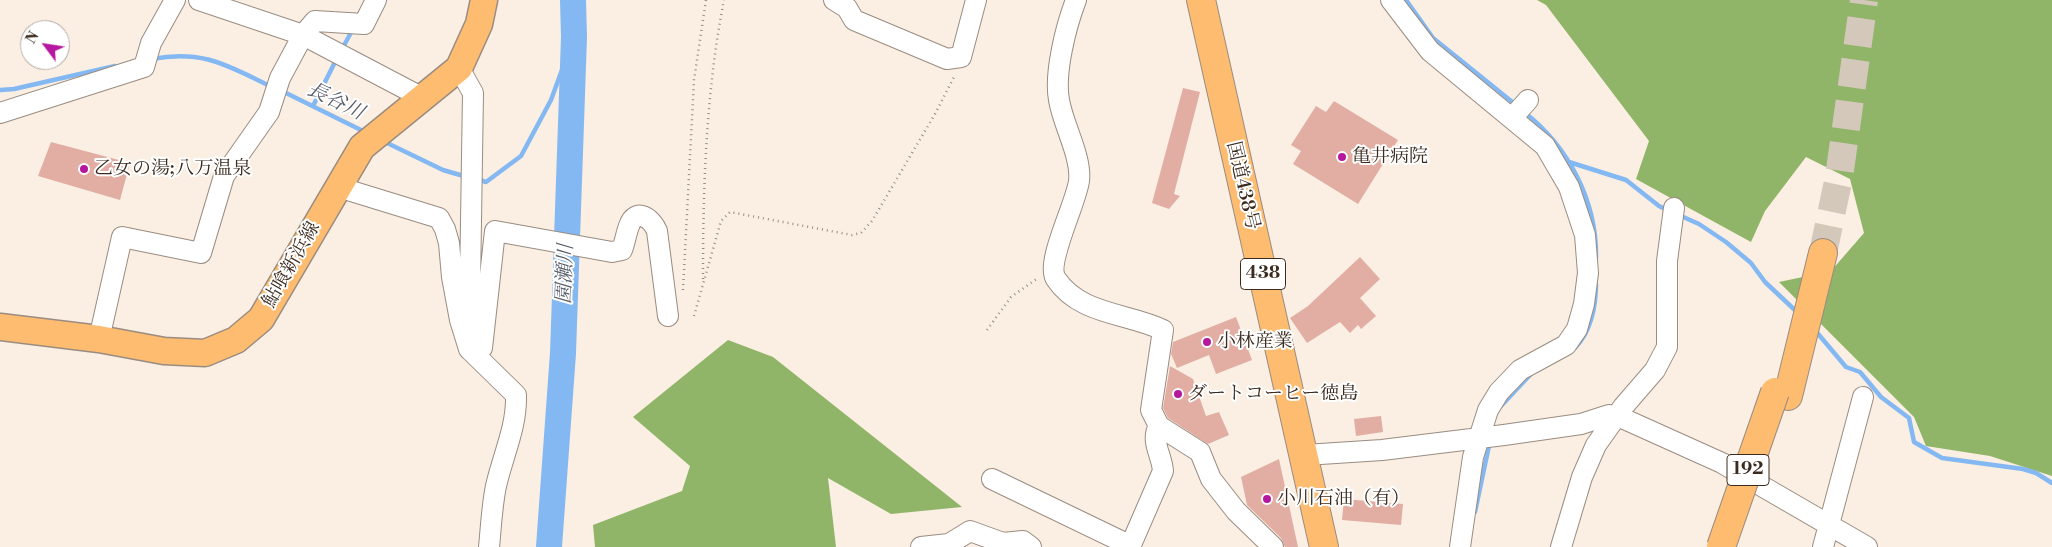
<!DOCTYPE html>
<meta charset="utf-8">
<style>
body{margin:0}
#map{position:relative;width:2052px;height:547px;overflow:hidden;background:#faefe2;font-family:"Libre Bodoni",serif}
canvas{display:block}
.north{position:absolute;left:20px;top:20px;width:50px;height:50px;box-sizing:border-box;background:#fff;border:1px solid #b1aaa5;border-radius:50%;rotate:301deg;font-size:14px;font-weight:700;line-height:20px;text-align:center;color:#3b2a1e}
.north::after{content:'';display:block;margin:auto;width:18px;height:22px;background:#b5179e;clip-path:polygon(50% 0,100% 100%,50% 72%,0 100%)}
</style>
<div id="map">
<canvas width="2052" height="547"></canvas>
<div class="north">N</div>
</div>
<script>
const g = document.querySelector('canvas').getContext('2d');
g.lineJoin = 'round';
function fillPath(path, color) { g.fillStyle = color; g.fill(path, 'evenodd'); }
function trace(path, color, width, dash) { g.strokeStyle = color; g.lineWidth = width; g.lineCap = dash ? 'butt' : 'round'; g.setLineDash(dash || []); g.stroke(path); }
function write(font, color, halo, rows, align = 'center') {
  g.font = font + ' "Libre Bodoni","Noto Serif JP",serif'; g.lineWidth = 4; g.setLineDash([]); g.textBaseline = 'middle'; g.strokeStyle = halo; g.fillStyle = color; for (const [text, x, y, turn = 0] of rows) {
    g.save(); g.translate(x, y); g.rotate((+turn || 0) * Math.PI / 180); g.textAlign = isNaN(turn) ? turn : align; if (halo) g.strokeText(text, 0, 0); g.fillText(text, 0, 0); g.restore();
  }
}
fillPath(new Path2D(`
 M1537,0H2052V476L1990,456L1926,446L1914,417L1779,282L1831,271L1864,233L1850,179L1806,157L1765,211L1751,242L1636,179L1649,141L1546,5Z
 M728,340L773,357L962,507L891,514L828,478L836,547H595L593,525L682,491L690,466L633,417Z`), '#90b468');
trace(new Path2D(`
 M1406,0L1433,38L1516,105
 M342,49L353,29
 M152,59C203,49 228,66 272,87
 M0,90L14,89L115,66
 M282,91L367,133
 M313,106L337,58
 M1524,112C1569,147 1597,202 1596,258
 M383,141L443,170L467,177
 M1569,162L1626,180L1659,206L1667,210
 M477,179L486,182L521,156L551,100L574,37
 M1681,216L1699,224L1726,242L1751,263L1765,282L1798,313
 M1814,329L1846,367L1860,372L1881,397L1909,418L1914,442L1942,458L2023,469L2036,473L2052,483
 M1575,348C1591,332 1596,306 1596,284
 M1501,406L1530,375
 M1475,512L1490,441`), '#84b8f2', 4.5);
trace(new Path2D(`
 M549,547L563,353L574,37L573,0`), '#84b8f2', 26);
fillPath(new Path2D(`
 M1183,88L1200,92L1174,194L1180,196L1169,209L1152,203Z
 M1334,101L1398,140L1358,204L1293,164L1301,151L1291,145L1316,106L1326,112Z
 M51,142L130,163L120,200L38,176Z
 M1360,257L1380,279L1360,298L1376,316L1361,329L1358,325L1350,333L1340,322L1307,343L1290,318L1308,306Z
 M1236,317L1252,360L1216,374L1209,355L1177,368L1171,354L1173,342Z
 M1170,366L1193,379L1206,416L1219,412L1229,435L1208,444L1168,418L1163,408Z
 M1381,416L1383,432L1356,436L1354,419Z
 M1279,459L1298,547H1285L1281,538L1247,505L1241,477Z
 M1344,499L1403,504L1401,525L1342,520Z`), '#e2aea4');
trace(new Path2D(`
 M1823,253L1839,177L1864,0`), '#d4c8bb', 28, [28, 14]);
const minor = new Path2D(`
 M376,0L364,24L315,21L303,35L421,97
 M834,0L847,8L854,20L947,59L961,57L976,0
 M1076,0C1066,26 1054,73 1059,100C1063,125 1082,157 1079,181C1076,204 1045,263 1056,279C1080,315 1128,313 1163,330L1151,410L1159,426L1200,452L1211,479L1236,511L1273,547
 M1391,0L1430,51L1545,146L1569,187L1585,235L1588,273L1584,304L1577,329L1566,345L1520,370L1499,392L1488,410L1473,457L1460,547
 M459,68L473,93L469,349L482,348L495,231L612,252L622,250C625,242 626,234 629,226C636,206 652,219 657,231L668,316
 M0,113L144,67L151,43L175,0
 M1512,118L1528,100
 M338,187L439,218L445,229L449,243L452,277L460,320L469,349L516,395C517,427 503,455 496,486C492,505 491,527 489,547
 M99,339L122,237L201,253L224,176L269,112L280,78L303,35L199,0
 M1305,455L1382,450L1504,435L1581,424L1609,415L1622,418L1722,463L1867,547
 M992,479L1131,546
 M921,547L949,544L970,531L1003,543L1023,541L1031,547
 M1130,547L1163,471C1162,455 1150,441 1159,426
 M1561,547L1582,477L1596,445L1623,407L1655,370L1667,347V261L1674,208
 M1823,547L1863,397`);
const major = new Path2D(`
 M0,327L99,339L164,351L205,353L236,340L261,319L362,147L459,68L479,24L484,0`);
const highway = new Path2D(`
 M1201,0L1324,547
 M1788,396L1823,253`);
trace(minor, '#9a8c80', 22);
trace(major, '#9a8c80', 29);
trace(highway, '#9a8c80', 30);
trace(new Path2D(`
 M703,279C703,186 706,91 724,0
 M683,290L694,80L706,0
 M694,316L721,221L730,212L852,235L861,233L872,221L935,114L955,75
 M987,330L1011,297L1038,278`), '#9a8c80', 2.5, [1, 4]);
trace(minor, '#fff', 20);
trace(major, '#fdbc70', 26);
trace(highway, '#fdbc70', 28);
const highwayBridge = new Path2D(`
 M1721,547L1775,392`);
trace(highwayBridge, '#9a8c80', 30, []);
trace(highwayBridge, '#fdbc70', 28);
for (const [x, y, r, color] of [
 [1342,157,5,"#b5179e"],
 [84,169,5,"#b5179e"],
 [1207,342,5,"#b5179e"],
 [1178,394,5,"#b5179e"],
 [1267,499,5,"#b5179e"]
]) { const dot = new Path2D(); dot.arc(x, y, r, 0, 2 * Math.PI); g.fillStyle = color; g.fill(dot); trace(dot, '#fff', 2); }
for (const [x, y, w] of [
 [1263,274,45],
 [1748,470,42]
]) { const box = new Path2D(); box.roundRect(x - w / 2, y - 15.5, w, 31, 4); g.fillStyle = '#fff'; g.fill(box); trace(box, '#3b2a1e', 1); }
write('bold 18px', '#3b2a1e', null, [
 ["438",1263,274],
 ["192",1748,470]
]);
write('19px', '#3b2a1e', '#fff', [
 ["亀井病院",1352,157],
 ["乙女の湯;八万温泉",94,169],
 ["小林産業",1217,342],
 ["ダートコーヒー徳島",1188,394],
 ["小川石油（有）",1277,499]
], 'left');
write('19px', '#3b2a1e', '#fff', [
 ["国道438号",1242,186,77],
 ["鮎喰新浜線",292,265,-60]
]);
write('italic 20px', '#555c68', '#fff', [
 ["長谷川",335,102,26],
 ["園瀬川",566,274,-88]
]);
</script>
